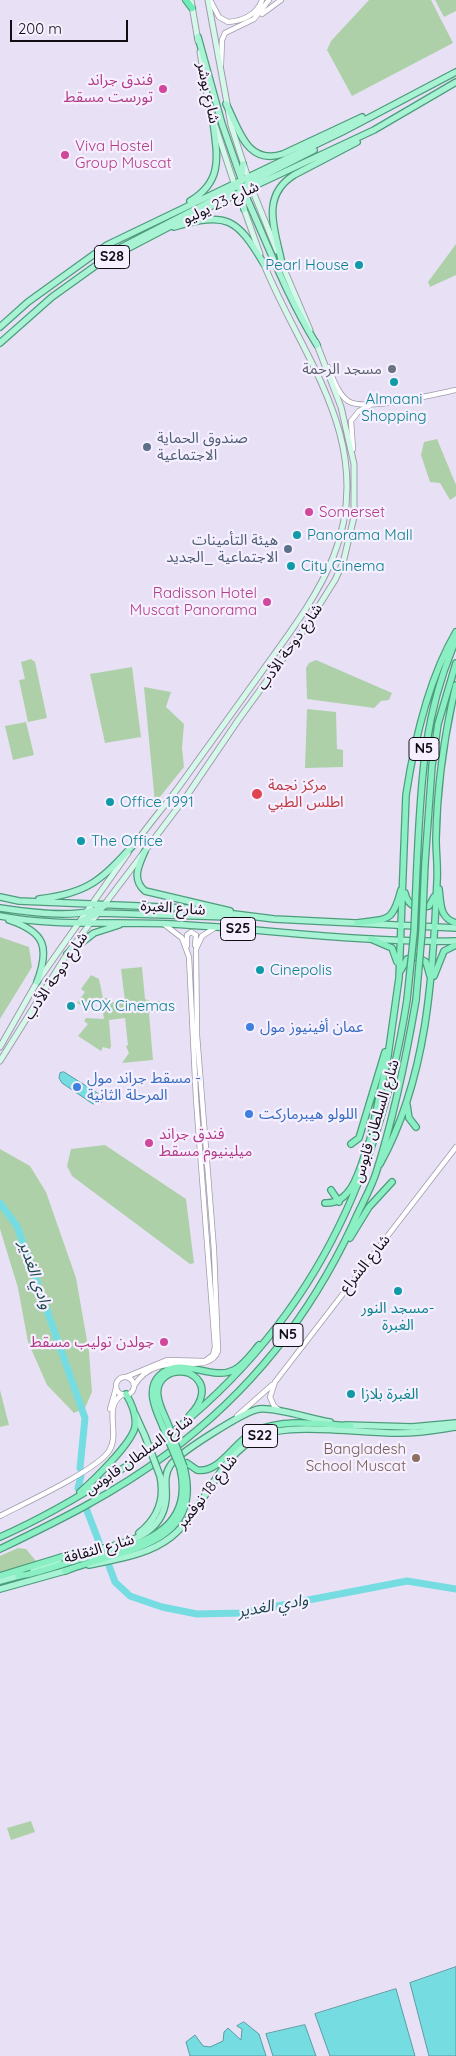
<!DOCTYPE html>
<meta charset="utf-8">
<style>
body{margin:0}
#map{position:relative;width:456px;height:2056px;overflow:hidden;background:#e8e1f5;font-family:Quicksand,sans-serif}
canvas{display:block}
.scale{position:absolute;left:10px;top:20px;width:118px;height:22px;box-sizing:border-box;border:2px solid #100d13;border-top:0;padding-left:6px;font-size:15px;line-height:18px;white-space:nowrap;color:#100d13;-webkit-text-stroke:4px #f5efff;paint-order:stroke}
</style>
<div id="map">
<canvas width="456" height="2056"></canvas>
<div class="scale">200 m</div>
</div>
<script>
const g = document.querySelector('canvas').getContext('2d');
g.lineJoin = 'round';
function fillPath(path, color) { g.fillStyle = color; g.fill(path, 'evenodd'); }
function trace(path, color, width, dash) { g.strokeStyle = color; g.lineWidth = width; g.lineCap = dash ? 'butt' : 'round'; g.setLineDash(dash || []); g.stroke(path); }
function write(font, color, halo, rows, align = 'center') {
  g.font = font + ' Quicksand,"Noto Sans Arabic",sans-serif'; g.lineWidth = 4.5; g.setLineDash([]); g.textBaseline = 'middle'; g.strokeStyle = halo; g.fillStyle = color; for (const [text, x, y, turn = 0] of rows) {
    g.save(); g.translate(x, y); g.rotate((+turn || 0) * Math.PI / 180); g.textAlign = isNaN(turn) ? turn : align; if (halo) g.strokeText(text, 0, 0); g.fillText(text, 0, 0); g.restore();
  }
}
fillPath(new Path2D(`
 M369,0H431L453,43L352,96L327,50L331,41Z
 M435,0H456V11L444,17Z
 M456,244V275L430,287L428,282Z
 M437,439L456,485V496L450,500L440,483L430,482L421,455L424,442Z
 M31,659L35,662L47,718L28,722L19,680L25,679L21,662Z
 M316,660L392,693L389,700L381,701L374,708L307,699L306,668L309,663Z
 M132,667L141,737L105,743L90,674Z
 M144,687L171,692L166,707L184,724L182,748L184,767L155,803Z
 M307,709L336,712L337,749L343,750V767L305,768Z
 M26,722L34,755L13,760L5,726Z
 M0,937L29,947L32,967L0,1019Z
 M142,967L145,999L152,1002L160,1001L161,1012L149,1013L153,1060L122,1063L129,1053L126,1046L128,1045L125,1018L109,1020L111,1046L110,1049L103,1047L101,1051L78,1036L88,1024L84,1021L86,1018L104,1019L101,1001L81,1005L77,1003L85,992L81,989L91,975L99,979L103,998H107V1003L125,1001L121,969Z
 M105,1145L186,1199L194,1263L190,1264L72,1176L67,1166L71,1149Z
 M0,1149L30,1166L46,1192L76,1278L89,1352L92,1392L85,1408L74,1413L47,1385L28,1342L18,1288L0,1229Z
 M0,1390L9,1425L0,1427Z
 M18,1548L26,1549L36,1561L0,1573V1556Z
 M31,1821L35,1832L11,1840L7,1828Z`), '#aed0a8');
const water = new Path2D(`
 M64,1072L102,1096V1102L93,1104L62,1083L59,1078L60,1073Z
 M456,1967V2056H429L410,1983Z
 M396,1989L415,2056H330L315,2014Z
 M244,2022L259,2034L266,2056H190L186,2042L195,2035L203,2046L210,2047L223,2041L224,2032L228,2028L241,2040L242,2029L237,2026Z
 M305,2025L316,2056H273L266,2034Z`);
fillPath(water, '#75dce1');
trace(water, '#579ea3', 1);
trace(new Path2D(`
 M0,1203L17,1226L85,1418L80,1468
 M78,1488L81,1476
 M86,1508L99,1542
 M108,1563L115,1582L130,1596L162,1607L197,1614L241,1613L407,1581L456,1589`), '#75dce1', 7);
const tertiary = new Path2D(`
 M210,0L219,17L228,22C242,21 257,15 262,0
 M262,14L281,0
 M221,65L222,40L225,33L254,19L269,0
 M328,367C333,378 338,394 348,401C363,412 436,394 456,390
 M353,449L351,421L359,411L369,406
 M187,946V935L191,932L196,935L195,945
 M126,1377L167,1360L205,1361L213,1355L215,1347L196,1099L189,957L182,938L165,925
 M116 1386a9 9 0 1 1 18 0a9 9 0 1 1-18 0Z
 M134,1386C157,1346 208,1379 218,1351L214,1250L197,1035L196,949L202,936L216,927
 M110,1409L116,1388
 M279,1410L274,1406L270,1397L275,1382L456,1147
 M237,1416L272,1385
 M0,1516C23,1504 97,1470 109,1451C121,1433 102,1407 123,1394`);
const secondary = new Path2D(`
 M191,0L198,41
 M208,0L231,125L250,184L277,251
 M200,52L209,107L235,186
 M243,206L260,254
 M281,262L310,330
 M135,844C148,825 164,807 178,788C205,751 231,714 258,677C313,600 367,537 340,434C324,374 286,320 263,262
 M0,1047L37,982L128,853
 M0,1061L67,954L188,794L239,719L303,631L335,580L343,563L354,517V464L341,407L316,342`);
const primary = new Path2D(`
 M198,37L222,124L242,181
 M226,104C239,128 246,166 283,154L362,117
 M230,187H237L244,192C268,245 286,295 317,345
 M190,201C224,181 217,155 213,121
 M244,209L242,196L247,184L314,150
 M174,227C227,212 236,217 264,264
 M120,248L231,191L241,180L243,164
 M282,264C276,232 259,197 294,175L357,142
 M0,327L28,302L107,245L342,132L456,72
 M0,343L52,297L98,264L186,218L374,130L456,82
 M145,851C139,865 131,879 145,891L230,911
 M0,897L19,901L186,908L274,919L456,928
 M39,899C91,893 103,878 137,841
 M0,908C26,912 86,921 107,904
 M0,916C56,927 115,921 171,924C266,929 361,943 456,941
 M9,920C45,932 50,947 37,982
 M81,921L99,913L230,917
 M67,954L94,933L119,925
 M135,1414L145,1436
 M346,1425L412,1427L456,1423
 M139,1533C158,1518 165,1499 160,1476
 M87,1552C118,1544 162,1540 166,1499C167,1488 163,1476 170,1466C176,1454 245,1411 259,1409C275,1407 311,1419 330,1422
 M89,1565C117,1559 148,1555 171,1537C206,1509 217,1456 260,1436C290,1422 361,1433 396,1433C416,1434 436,1430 456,1427
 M33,1571L59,1560
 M0,1581L22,1575
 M0,1589L68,1570`);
const trunk = new Path2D(`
 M425,863L432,766L438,724L456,663
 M417,864C421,782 423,716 456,640
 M439,889C441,903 439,918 456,923
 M405,893C408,906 417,910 429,906L434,897
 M357,923C388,918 392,924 401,890
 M371,939L392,948L397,962
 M401,970L407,959L417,957L426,962L430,976
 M434,976L444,951L456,945
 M407,1105L409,1118L416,1127
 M351,1144L359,1138L385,1052
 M369,1144L388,1056L399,978L406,795C414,743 429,678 456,632
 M380,1164C427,1079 433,976 437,881C438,867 436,853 436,839C437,787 444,736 456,685
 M331,1190L339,1202
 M325,1203C354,1205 361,1163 369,1142
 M350,1238L369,1207L392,1182
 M168,1424C162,1409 149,1388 166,1376C173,1371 181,1371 189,1373C210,1384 202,1403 189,1416
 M163,1427C157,1412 145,1391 159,1376C181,1354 210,1382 234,1370C244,1365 252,1353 259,1345
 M187,1463L197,1470C220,1474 234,1441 255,1431C285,1418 320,1424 351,1426
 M80,1492C93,1481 132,1443 135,1427C137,1415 132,1404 126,1394
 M0,1537C41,1519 79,1497 116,1473C291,1359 375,1204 407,1000
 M0,1549C58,1521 115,1493 167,1454C250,1392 309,1318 353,1224C360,1207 370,1191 376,1173C394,1117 406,1058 416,1000
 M65,1571C117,1550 205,1548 184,1467
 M0,1576L78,1552H90
 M18,1576C38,1574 58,1565 77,1560C126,1548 197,1538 180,1468`);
const motorway = new Path2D(`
 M186,0L192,8`);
trace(tertiary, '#a19aac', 6);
trace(secondary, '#a19aac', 7);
trace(primary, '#4d9d7d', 8);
trace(trunk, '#4d9d7d', 8);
trace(motorway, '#4d9d7d', 8);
trace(tertiary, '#fff', 4.5);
trace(secondary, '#d4f9e9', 5);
trace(primary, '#a8f3d3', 5.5);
trace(trunk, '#8befc4', 5.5);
trace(motorway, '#6eebb6', 6);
const primaryBridge = new Path2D(`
 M145,1436L160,1476`);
const trunkBridge = new Path2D(`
 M407,1000L414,932L417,864
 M416,1000L422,932L425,863
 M168,1424L184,1467
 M163,1427L180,1468`);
trace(primaryBridge, '#4d9d7d', 8, []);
trace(trunkBridge, '#4d9d7d', 8, []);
trace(primaryBridge, '#a8f3d3', 5.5);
trace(trunkBridge, '#8befc4', 5.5);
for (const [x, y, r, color] of [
 [163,89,5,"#d1479c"],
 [65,155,5,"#d1479c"],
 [359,265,5,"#0f9aa8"],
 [392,369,5,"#6b7280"],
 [394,382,5,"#0f9aa8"],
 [147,447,5,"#5c6f8a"],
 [309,512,5,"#d1479c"],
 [297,535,5,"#0f9aa8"],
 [288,549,5,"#5c6f8a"],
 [291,566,5,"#0f9aa8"],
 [267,602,5,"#d1479c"],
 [257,794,6,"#e0444e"],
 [110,802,5,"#0f9aa8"],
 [81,841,5,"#0f9aa8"],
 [260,970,5,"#0f9aa8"],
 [71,1006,5,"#0f9aa8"],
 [250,1027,5,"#3f7fe0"],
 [77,1087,5,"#3f7fe0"],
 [249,1114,5,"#3f7fe0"],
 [149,1143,5,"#d1479c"],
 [398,1291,5,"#0f9aa8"],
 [164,1342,5,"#d1479c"],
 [351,1394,5,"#0f9aa8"],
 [416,1458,5,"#8d6e63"]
]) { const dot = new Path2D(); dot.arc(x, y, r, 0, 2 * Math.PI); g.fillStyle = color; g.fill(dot); trace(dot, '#f5efff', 2); }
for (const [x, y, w] of [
 [112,257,35],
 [424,749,30],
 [238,929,35],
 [288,1335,30],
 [260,1436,35]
]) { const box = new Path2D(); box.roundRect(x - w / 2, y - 11.5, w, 23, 4); g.fillStyle = '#f5efff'; g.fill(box); trace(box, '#100d13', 1); }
write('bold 14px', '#100d13', null, [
 ["S28",112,257],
 ["N5",424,749],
 ["S25",238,929],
 ["N5",288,1335],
 ["S22",260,1436]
]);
write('15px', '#b23c85', '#f5efff', [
 ["فندق جراند",153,80],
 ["تورست مسقط",153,97],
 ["Viva Hostel",75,146,"left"],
 ["Group Muscat",75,163,"left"],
 ["Somerset",319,512,"left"],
 ["Radisson Hotel",257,593],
 ["Muscat Panorama",257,610],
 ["فندق جراند",159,1134,"left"],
 ["ميلينيوم مسقط",159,1151,"left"],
 ["جولدن توليب مسقط",154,1342]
], 'right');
write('15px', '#100d13', '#f5efff', [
 ["شارع بوشر",208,93,78],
 ["شارع 23 يوليو",221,203,-25],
 ["شارع دوحة الأدب",290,647,-55],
 ["شارع الغبرة",173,908,4],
 ["شارع دوحة الأدب",56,976,-56],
 ["شارع السلطان قابوس",376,1121,-73],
 ["شارع الشراع",365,1264,-51],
 ["شارع السلطان قابوس",139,1455,-35],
 ["شارع 18 نوفمبر",207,1492,-52],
 ["شارع الثقافة",99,1549,-16]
]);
write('15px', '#0d838f', '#f5efff', [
 ["Pearl House",349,265,"right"],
 ["Almaani",394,399,"center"],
 ["Shopping",394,416,"center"],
 ["Panorama Mall",307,535],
 ["City Cinema",301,566],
 ["Office 1991",120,802],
 ["The Office",91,841],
 ["Cinepolis",270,970],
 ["VOX Cinemas",81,1006],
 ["مسجد النور-",398,1308,"center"],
 ["الغبرة",398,1325,"center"],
 ["الغبرة بلازا",361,1394]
], 'left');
write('15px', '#5b616d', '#f5efff', [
 ["مسجد الرحمة",382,369]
], 'right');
write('15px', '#4e5e75', '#f5efff', [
 ["صندوق الحماية",157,438],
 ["الاجتماعية",157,455],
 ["هيئة التأمينات",278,540,"right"],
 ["الاجتماعية _الجديد",278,557,"right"]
], 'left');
write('15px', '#be3a42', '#f5efff', [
 ["مركز نجمة",268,785],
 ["اطلس الطبي",268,802]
], 'left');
write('15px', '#366cbe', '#f5efff', [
 ["عمان أفينيوز مول",260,1027],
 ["مسقط جراند مول -",87,1078],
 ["المرحلة الثانية",87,1095],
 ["اللولو هيبرماركت",259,1114]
], 'left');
write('15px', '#785e54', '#f5efff', [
 ["Bangladesh",406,1449],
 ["School Muscat",406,1466]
], 'right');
write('italic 16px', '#19494b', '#f5efff', [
 ["وادي الغدير",35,1275,71],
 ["وادي الغدير",273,1606,-10]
]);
</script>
